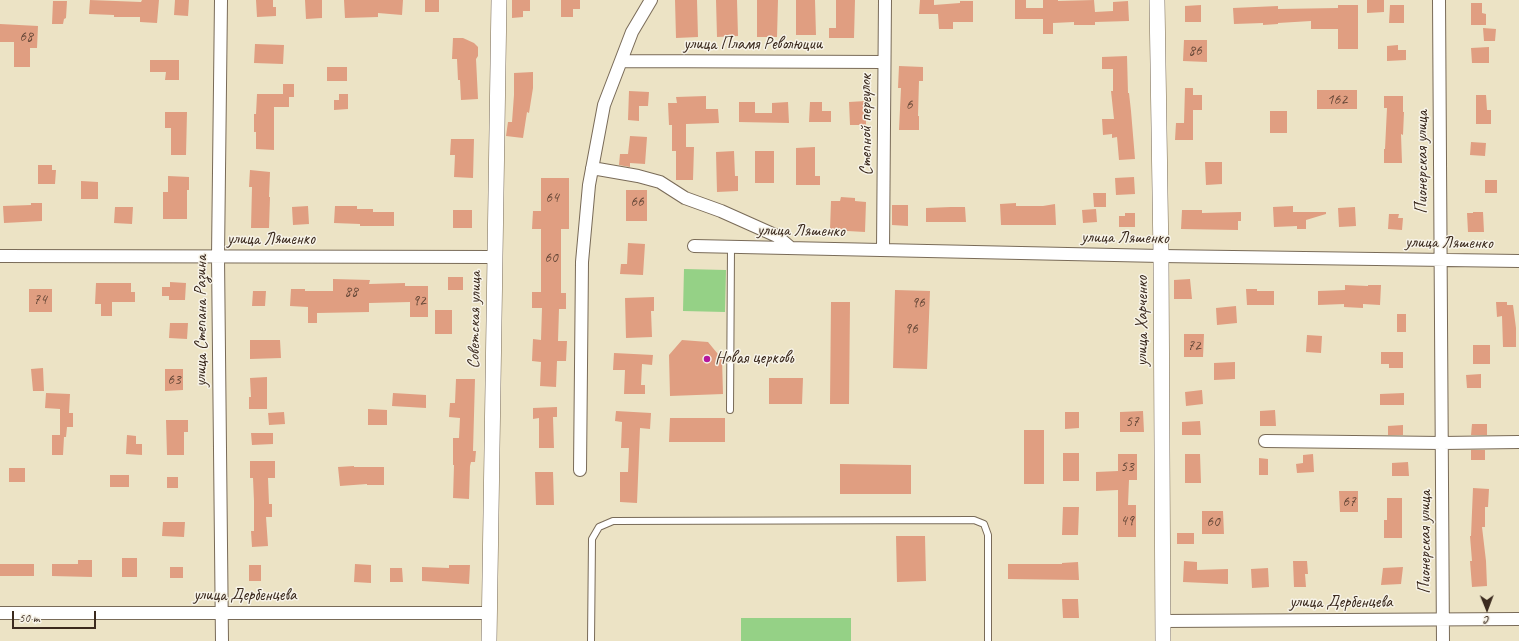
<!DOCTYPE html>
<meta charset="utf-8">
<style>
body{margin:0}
#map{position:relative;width:1519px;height:641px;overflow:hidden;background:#ece3c5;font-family:Caveat,sans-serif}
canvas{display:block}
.north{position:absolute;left:1467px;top:589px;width:40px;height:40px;-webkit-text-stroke:3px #f7f3e8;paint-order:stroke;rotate:179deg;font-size:11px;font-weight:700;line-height:16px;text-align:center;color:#3b2a1e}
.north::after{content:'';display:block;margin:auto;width:14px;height:18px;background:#3b2a1e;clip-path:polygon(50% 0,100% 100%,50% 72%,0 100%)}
.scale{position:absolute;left:12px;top:611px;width:84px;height:18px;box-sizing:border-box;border:2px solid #3b2a1e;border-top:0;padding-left:5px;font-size:12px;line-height:14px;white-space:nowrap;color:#3b2a1e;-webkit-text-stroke:3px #f7f3e8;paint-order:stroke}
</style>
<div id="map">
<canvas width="1519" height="641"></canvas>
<div class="north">С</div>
<div class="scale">50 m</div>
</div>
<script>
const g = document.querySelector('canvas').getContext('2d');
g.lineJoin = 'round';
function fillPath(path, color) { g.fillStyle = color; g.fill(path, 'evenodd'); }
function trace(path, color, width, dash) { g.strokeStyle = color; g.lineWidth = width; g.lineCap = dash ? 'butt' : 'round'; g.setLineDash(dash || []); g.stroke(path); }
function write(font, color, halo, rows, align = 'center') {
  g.font = font + ' Caveat,sans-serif'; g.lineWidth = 3; g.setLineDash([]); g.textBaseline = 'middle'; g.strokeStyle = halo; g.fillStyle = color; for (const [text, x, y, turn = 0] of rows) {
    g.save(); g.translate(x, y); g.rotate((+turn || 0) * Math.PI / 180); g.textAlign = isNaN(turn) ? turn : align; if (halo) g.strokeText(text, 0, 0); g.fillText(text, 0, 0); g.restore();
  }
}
fillPath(new Path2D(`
 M684,269L726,270L725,312L683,311Z
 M741,618H851V641H741Z`), '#95d186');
fillPath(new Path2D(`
 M90,0L141,2L142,0H159L157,23L140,22V17H114V15L89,14Z
 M175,0H189L188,16L174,15Z
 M256,0H273V7H276V16L257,17Z
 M305,0H322V18L306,19Z
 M344,0H403L402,15L378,13V17L345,18Z
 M425,0H439V12H425Z
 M512,0H530V11H523V17L512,18Z
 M561,0H580V9H573V17H561Z
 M675,0H697L698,37L676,38Z
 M716,0H737L738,36L717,37Z
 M757,0H778L777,37H757Z
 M796,0H815L816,35H796Z
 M836,0H855L854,38H829V28H836Z
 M920,0H934V5L960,3V1H973V22H953V29H939L938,14H919Z
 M1015,0H1026V8H1043V0H1058V1L1094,0L1095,12L1113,11V2L1128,1L1129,21L1095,22V25H1074V22L1053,23V34H1043V19H1015Z
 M1367,0H1384V12L1367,13Z
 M53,1H67L66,18L64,19L63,24H52Z
 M1471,3H1482V13L1486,14V25H1471Z
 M1201,5V22H1185V6Z
 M1338,5H1358V49H1338V29H1311V21L1278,23V24L1263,25V23L1234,24L1233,8L1278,6V9L1338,8Z
 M1390,5H1404V23H1389Z
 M0,24L38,26L37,48H30V67H14V42H0Z
 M1483,28L1496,29L1495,41H1484Z
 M453,38H463L474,43L478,47V56L476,59L478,99L461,100L460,80H458L457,59H452Z
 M1184,40H1207V62L1183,61Z
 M255,44L284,45L283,64L254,63Z
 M1398,45V50H1406V60L1387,61V46Z
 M1489,47V63H1472L1471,48Z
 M1127,56L1128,93H1129L1131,111L1135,159L1119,160L1117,137L1112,138V134L1103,135L1102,119H1114L1111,91H1113V69H1102V57Z
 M150,60H179V80H165L166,72H150Z
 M899,66L923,67V81H919L918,116H919V130H899L901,88H898Z
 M327,67H347V81H327Z
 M533,72V88L529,113L527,112L523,138L506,136L508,122H512L514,95V73Z
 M283,84H294V97H289V107H274V150L256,149V132H254V114H256L257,94H283Z
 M1185,88H1193V95H1202V110H1193V140H1175L1176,123H1184Z
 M1317,90H1357V109H1317Z
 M629,91L649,92L648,106H639V121L628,120Z
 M339,94H348V109L334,110V100H339Z
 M1476,95H1486L1487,110H1491V124H1476Z
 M706,96V109H718L719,123L686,124V147H694L693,180H676V151H672V125H669L668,103H677L676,97Z
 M1384,96H1403V112H1404L1403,135L1401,134L1402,163H1384V149H1385L1387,108H1384Z
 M866,101V125H850L849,102Z
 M739,102H755V113H772V103L788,102L789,123L739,122Z
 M810,102H822V111H831V122H809Z
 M1270,111H1287V133H1270Z
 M165,112H187L186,155H171V128H165Z
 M630,136L647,137L645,164L630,163V167L619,165L620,154H628Z
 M451,139H474L473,178L454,177L455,155H450Z
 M1471,142L1486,143L1485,156L1470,155Z
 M815,147V176H820V185H796V148Z
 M734,151L735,176H738V191L717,192L716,152Z
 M755,151H774V183H755Z
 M1205,162H1222V184L1206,185Z
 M38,165H52V170H56L55,184H38Z
 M250,170L270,172L269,197H270L269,228H251L252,187H249Z
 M168,176L189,177V190H187V219H163V192H168Z
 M1134,177L1135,194L1116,195L1115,178Z
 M541,178H569V229H561V293H566V309H559L558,341H567L566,361H557L556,387L540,386L541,362L532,361L533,339L541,340L542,308H532V292H541V229H532L533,211H541Z
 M1485,180H1497V193H1485Z
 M81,181L98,182V199H81Z
 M626,190H647V221H626Z
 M1093,193H1106V207H1094Z
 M841,197L855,198V201L866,202L865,232L830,230L831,201H840Z
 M31,203H42V221L4,223L3,206L31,205Z
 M1016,203V206H1043L1055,204L1056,225H1001L1000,204Z
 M892,205H908V226L892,225Z
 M308,206L309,224L293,225L292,207Z
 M335,206H357V209H373V212H394V226H360V224L334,223Z
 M1293,206V212H1326V214L1306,220V229H1297V226L1274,227L1273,207Z
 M115,207H133L132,224L114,223Z
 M951,207H965L966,222H926V208Z
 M1355,207L1356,226L1339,227L1338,208Z
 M1096,209L1097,222L1083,223L1082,210Z
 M453,210H472V228H453Z
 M1182,210H1202V213L1241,212V221H1238V230L1181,229Z
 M1473,212H1483L1484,232H1468L1467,213H1473Z
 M1125,213H1135V227H1119V216H1125Z
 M1389,214H1399L1398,218H1403L1402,230L1388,229Z
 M628,243L645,244L643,275L620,274L621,264H627Z
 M448,277H463V290H448Z
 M333,279L370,280L369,284L405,283V286H428V317H410V302L369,303V312L317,313V323H308V307L290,306L291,289H305V291H333Z
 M1190,279L1192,299H1174V280Z
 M170,282L186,283L185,300H169V296H162V287H170Z
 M96,283H131V292H135V302H112V316H101V304H95Z
 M1345,285L1368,286V285H1381L1380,305L1363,304V308L1344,307V304L1318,305V291L1345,290Z
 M29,289H52V312H29Z
 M1246,289H1257V291H1274V305H1247Z
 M895,290L930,291L927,369L893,368Z
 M253,291H266L265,306H252Z
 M654,297V311H651L652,337L626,338L625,298Z
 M831,302H850L849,404H830Z
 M1496,302H1507V305H1513L1516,328V347H1503L1502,316L1497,317Z
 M1236,306L1237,323L1217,325L1216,308Z
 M435,310H452V334H435Z
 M1397,314H1406V332H1397Z
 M170,323H188L187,339L169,338Z
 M1184,334H1204L1203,357H1184Z
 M1307,335L1322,336L1321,353L1306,352Z
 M250,340H280L281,358L250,359Z
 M682,340L708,342L722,359L723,394L670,396L669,355Z
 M1473,345H1490V364H1473Z
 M1381,352H1403V368H1389V364H1381Z
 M614,353L653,355L652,365L642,364L641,385H645V394H624L625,370H613Z
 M1235,362V379L1214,380V363Z
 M43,368L44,391H33L31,369Z
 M165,369H183V390L165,391Z
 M1481,374V388H1467L1466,375Z
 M267,377V409H249V397H251L250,378Z
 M769,378H803L802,404H769Z
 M456,379H475L473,451H476L475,462H471L470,466L469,499L453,498L454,465H453V438H459L460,418L449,417L450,403H455Z
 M1202,390L1203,404L1186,406L1185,392Z
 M46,393L70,394L69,413H73V427H67L66,437H64L63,455H52V435H60V409L45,408Z
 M393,393L426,395V408L392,406Z
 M1404,393V405H1380V394Z
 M557,407V417H553L554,448H539V418L533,419V408Z
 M368,409L387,410V425H368Z
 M1275,410L1276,426H1260V411Z
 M616,411L651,413L650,429L640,428L637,503L620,502V472H628L629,448H621L622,422L615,421Z
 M1143,411L1144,432H1120V412Z
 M284,412L285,424L269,425L268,413Z
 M1065,412H1079V428L1065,429Z
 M670,418H725V442H669Z
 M166,420H188V432H184V455H167Z
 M1200,421L1201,435H1182V422Z
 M1472,424H1487V435H1471Z
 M1403,425V435H1388V426Z
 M1024,430H1044V484H1024Z
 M251,433H273V444L252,445Z
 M127,435L136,436V444H142V455L126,454Z
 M1471,450H1485V460H1471Z
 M1063,453H1079V481H1063Z
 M1118,454H1137V480H1129L1128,505H1136V537H1118V490L1096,491V472L1118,471Z
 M1185,454H1200L1201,483H1185Z
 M1313,454L1314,472L1297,473L1296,464L1303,463V455Z
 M1259,458L1268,459V475H1259Z
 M250,461H275V478H268L269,504H272V517H266L268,546L252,547L251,531H254V501L253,478H250Z
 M1408,462L1409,476H1392V463Z
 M840,464L911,465V494H840Z
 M354,466V467H384V485H367V484L340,486L338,467Z
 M9,468H25V482H9Z
 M535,472H553L554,505H536Z
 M110,475H129V487H110Z
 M167,477H178V488H167Z
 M1473,488L1489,489L1488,507H1485V527H1482L1486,561L1487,586L1472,587L1470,561H1472L1470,536H1471Z
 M1339,491H1358V512H1340Z
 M1387,498H1402V538H1384V520H1387Z
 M1063,507H1079L1078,535H1062Z
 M1202,511H1223L1224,534H1202Z
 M163,522H185L184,537L162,536Z
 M1177,533H1194V544H1177Z
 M896,536H925L926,581L897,582Z
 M122,558H137V577H122Z
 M78,560H92V577L52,576V564H78Z
 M1184,561L1197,562V570L1228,569V584L1183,582Z
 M1293,561H1307L1308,574H1305L1306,587H1294Z
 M1078,562L1079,580L1008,579V564H1062V563Z
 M0,564H34V576H0Z
 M355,564L371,565V583L354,582Z
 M249,565H261V581H249Z
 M449,565H470L469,584L422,581V567L449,568Z
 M170,567H183V578H170Z
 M1403,567L1401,584L1381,585L1383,568Z
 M390,568H402L403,582H390Z
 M1268,568L1269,587L1252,588L1251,569Z
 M1062,599H1078L1079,618H1063Z`), '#e09e81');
const service = new Path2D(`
 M730,410L731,247
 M591,641L592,539L599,527L613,521L974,520L984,524L988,535V641`);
const minor = new Path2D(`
 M221,0L218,257L222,641
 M1439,0L1443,641
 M621,61L884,62
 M592,168L638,176L660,182L685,198L721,211L777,236L791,248
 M694,246L1161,256L1519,261
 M883,250L885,0
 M0,256L495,257
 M1265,441L1442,443L1519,442
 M580,470L582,262L589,185L604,105L632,32L651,0
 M0,613H490
 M1163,621L1519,619`);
const tertiary = new Path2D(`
 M1157,0L1161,256L1163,641
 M489,641L499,0`);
trace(service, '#796b58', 8);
trace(minor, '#796b58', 14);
trace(tertiary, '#796b58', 16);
trace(service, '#fff', 6);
trace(minor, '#fff', 12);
trace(tertiary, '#fff', 15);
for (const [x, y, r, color] of [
 [707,359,4,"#b5179e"]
]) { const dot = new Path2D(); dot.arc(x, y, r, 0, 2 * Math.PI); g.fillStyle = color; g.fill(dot); trace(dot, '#f7f3e8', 1.5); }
write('15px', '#644737', null, [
 ["68",26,37],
 ["86",1195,51],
 ["162",1337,100],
 ["6",909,105],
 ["64",552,198],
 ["66",637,202],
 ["60",551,258],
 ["88",351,292],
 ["74",40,300],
 ["92",419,301],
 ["96",918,303],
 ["96",911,329],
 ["72",1194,346],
 ["63",174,380],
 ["57",1132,422],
 ["53",1127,467],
 ["67",1349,502],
 ["49",1127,521],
 ["60",1213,522]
]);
write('17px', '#3b2a1e', '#f7f3e8', [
 ["улица Пламя Революции",753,45],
 ["Степной переулок",867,125,-90],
 ["Пионерская улица",1423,162,-90],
 ["улица Ляшенко",801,231,1],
 ["улица Ляшенко",1125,238,1],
 ["улица Ляшенко",271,240],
 ["улица Ляшенко",1449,243,1],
 ["Советская улица",475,320,-89],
 ["улица Степана Разина",202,321,-90],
 ["улица Харченко",1143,321,-90],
 ["Пионерская улица",1426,542,-90],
 ["улица Дербенцева",245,596],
 ["улица Дербенцева",1341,603]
]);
write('17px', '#3b2a1e', '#f7f3e8', [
 ["Новая церковь",715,359]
], 'left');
</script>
